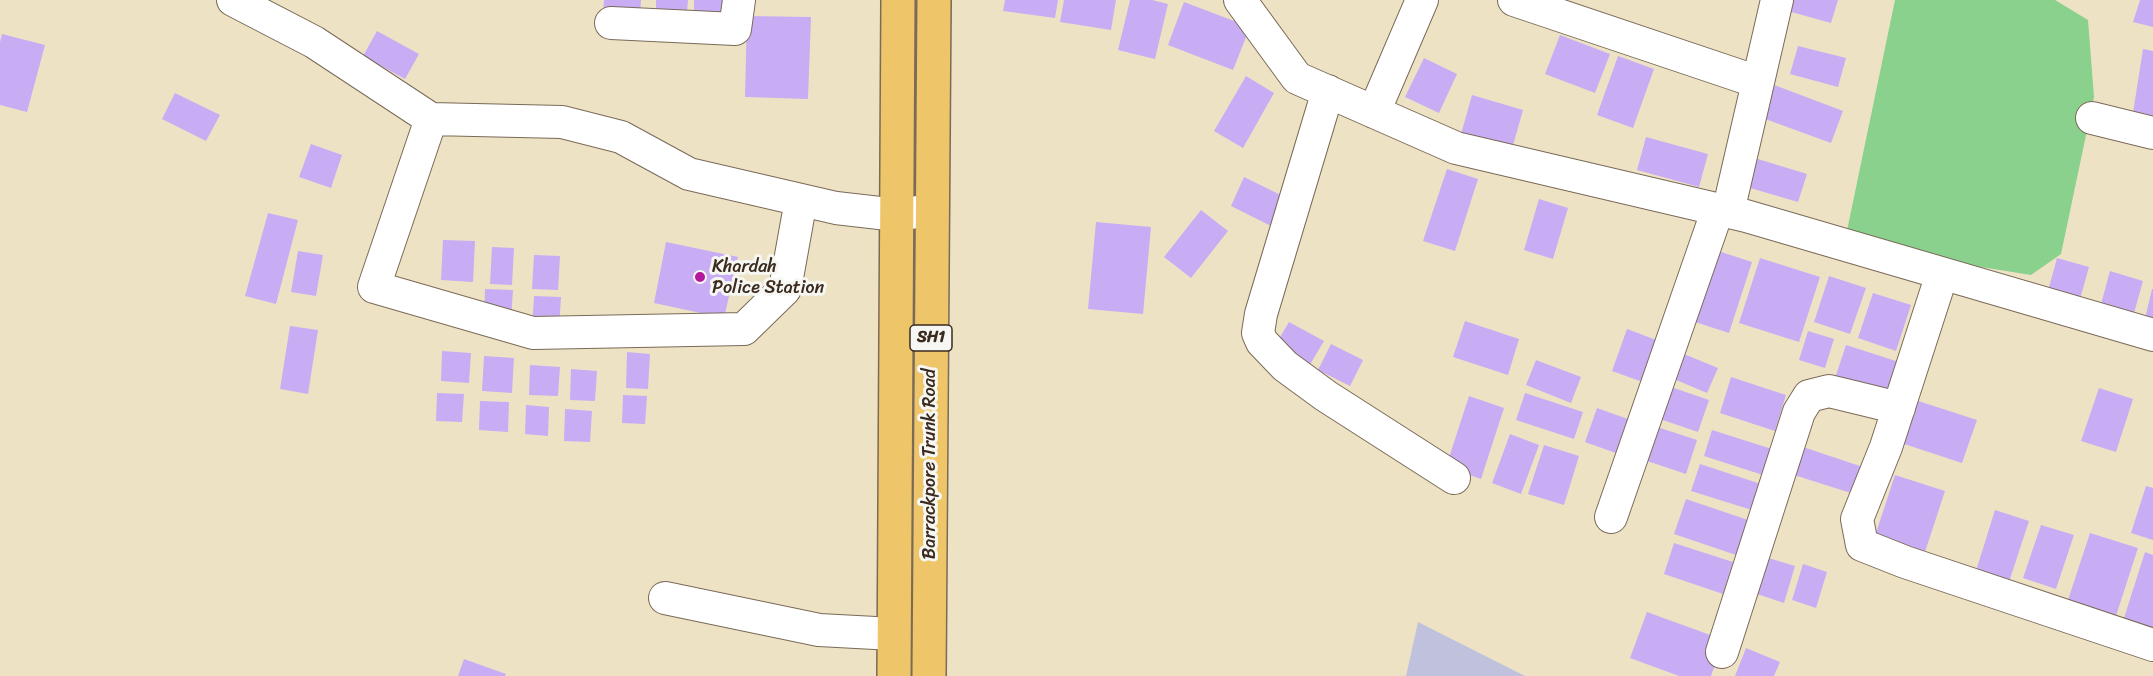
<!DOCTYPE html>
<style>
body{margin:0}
canvas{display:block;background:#eee2c4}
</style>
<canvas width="2153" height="676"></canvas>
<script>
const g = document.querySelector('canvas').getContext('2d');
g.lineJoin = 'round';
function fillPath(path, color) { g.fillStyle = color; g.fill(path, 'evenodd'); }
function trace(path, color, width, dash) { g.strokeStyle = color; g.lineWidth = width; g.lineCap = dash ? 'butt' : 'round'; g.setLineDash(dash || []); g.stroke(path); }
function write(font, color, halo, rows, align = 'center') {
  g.font = font + ' Sriracha,sans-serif'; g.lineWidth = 6; g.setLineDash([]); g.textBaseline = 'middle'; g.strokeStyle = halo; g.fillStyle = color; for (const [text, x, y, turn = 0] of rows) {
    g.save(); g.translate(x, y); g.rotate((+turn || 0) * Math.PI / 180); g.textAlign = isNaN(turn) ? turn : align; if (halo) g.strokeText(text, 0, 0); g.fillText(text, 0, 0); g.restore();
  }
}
fillPath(new Path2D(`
 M1418,622L1525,676H1406Z`), '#c0c2dd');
fillPath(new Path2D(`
 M1895,0H2055L2088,20L2094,97L2061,254L2031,275L1844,245Z`), '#89d18c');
fillPath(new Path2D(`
 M604,0H641L640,15L603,13Z
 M656,0H688L687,12L656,10Z
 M694,0H724L723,16L694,14Z
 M1005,0H1058L1055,18L1003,11Z
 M1064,0H1116L1111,30L1060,22Z
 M1130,0H1152L1168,4L1155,59L1118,50Z
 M1787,0H1838L1831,23L1784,10Z
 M2140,0H2153V27L2133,22Z
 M1184,2L1250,27L1233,70L1168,45Z
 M747,16L811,17L808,99L745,97Z
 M377,31L419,54L405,79L363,56Z
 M2,34L45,45L27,112L0,105V42Z
 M1560,35L1610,54L1595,93L1545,74Z
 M1798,46L1846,58L1838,87L1790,74Z
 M2143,49L2153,51V123L2132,119Z
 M1618,56L1654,69L1633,128L1597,115Z
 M1424,58L1457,74L1439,113L1405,97Z
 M1246,76L1274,93L1243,148L1214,131Z
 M1769,83L1843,111L1831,143L1757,116Z
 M175,93L220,115L206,141L162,119Z
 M1472,95L1523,110L1512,149L1461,134Z
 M1646,137L1708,154L1699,187L1637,170Z
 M311,144L342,155L331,188L299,177Z
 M1748,156L1807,174L1798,202L1740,185Z
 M1447,169L1478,179L1455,251L1423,241Z
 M1244,177L1293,201L1279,230L1231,206Z
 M1539,199L1568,208L1553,259L1524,250Z
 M1201,210L1228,231L1191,278L1164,257Z
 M268,213L298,220L276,304L245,296Z
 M1096,222L1151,227L1143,314L1088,309Z
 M443,240L475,241L473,282L441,280Z
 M666,242L738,257L724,318L654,303Z
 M492,247L514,248L512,285L490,284Z
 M1712,249L1752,262L1729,333L1689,320Z
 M298,251L323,255L316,296L291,292Z
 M534,255L560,256L558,290L532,289Z
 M1760,258L1820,277L1799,342L1739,323Z
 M2057,258L2089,267L2080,299L2048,291Z
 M2110,271L2143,281L2134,313L2101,304Z
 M1829,276L1866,288L1850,334L1814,322Z
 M485,289L513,290L511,320L484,318Z
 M2152,289H2153V329L2143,327Z
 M1873,293L1911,305L1896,351L1858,338Z
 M534,296L561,297L559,329L532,328Z
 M1465,321L1519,339L1508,375L1453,357Z
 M1289,322L1324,341L1308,368L1273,349Z
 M290,326L318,330L308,394L280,389Z
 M1627,329L1667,344L1651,385L1612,371Z
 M1808,331L1834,339L1825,368L1799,360Z
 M1331,344L1363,360L1350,386L1318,370Z
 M1846,345L1899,362L1886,402L1833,384Z
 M442,351L471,353L469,383L441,381Z
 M627,352L650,354L648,389L626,388Z
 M1679,352L1718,368L1707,393L1669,377Z
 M484,356L514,358L512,393L482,391Z
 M1536,360L1581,377L1571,403L1526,385Z
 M530,365L560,367L558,396L529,395Z
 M571,369L597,371L595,401L570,400Z
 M1731,377L1786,395L1775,431L1720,413Z
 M1668,386L1709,400L1698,432L1657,418Z
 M2099,388L2133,399L2116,452L2081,441Z
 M437,393L464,394L462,422L436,421Z
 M1525,393L1583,412L1574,439L1516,420Z
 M623,395L647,396L645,424L622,423Z
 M1469,396L1504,408L1481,479L1446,467Z
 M1909,398L1977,420L1962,463L1895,441Z
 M480,401L509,402L508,432L479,430Z
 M526,405L549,407L548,436L525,434Z
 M1597,408L1639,423L1627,457L1585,442Z
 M565,409L592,411L590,442L564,441Z
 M1648,424L1697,440L1686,474L1638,458Z
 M1712,430L1775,450L1766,476L1704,456Z
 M1510,434L1539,445L1521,494L1492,483Z
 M1544,445L1579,456L1564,505L1528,494Z
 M1803,447L1863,467L1854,494L1794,475Z
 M1700,464L1764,485L1755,511L1691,491Z
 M1895,475L1945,491L1924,555L1874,539Z
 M2146,486L2153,488V540L2131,533Z
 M1686,499L1748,520L1736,555L1674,534Z
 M1995,510L2029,521L2008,585L1975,574Z
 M2041,525L2074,535L2056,589L2023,578Z
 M2090,533L2138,548L2114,622L2066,606Z
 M1674,543L1733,562L1723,594L1664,574Z
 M2145,552L2153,555V628L2124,618Z
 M1762,556L1795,566L1784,603L1751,592Z
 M1803,564L1827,572L1816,608L1792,600Z
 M1647,612L1724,640L1711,676H1679L1630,658Z
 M1746,648L1780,662L1774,676H1735Z
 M464,659L506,674L505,676H458Z`), '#c8adf5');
const street = new Path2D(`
 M233,0L314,42L431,119L562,122L621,137L689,174L836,208L897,215L931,210
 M1240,0L1297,78L1456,148L1746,216L2153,335
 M1514,0L1758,82
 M611,23L735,29L739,0
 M1328,91L1261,314L1258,333L1262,342L1285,366L1326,396L1454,478
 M1374,112L1422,0
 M2092,118L2153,133
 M431,119L374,287L533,333L744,329L785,289L801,200
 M1728,212L1777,0
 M1942,274L1886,447L1857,519L1862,545L1905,562L2153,645
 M1611,517L1718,209
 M665,598L819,630L894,634
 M1722,652L1799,412L1809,396L1829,391L1899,408`);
const primary = new Path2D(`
 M894,676L898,0
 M929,676L934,0`);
trace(street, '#7a6a58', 34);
trace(primary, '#7a6a58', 36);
trace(street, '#fff', 32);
trace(primary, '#eec569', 33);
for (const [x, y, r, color] of [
 [700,277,6,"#b5179e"]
]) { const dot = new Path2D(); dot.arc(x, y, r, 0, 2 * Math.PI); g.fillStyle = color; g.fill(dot); trace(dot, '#f6f6f2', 2); }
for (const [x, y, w] of [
 [931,338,42]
]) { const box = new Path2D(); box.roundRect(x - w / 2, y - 13, w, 26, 4.5); g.fillStyle = '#f6f6f2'; g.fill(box); trace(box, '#3b2a1e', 1.5); }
write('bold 16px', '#3b2a1e', null, [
 ["SH1",931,338]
]);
write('18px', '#3b2a1e', '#f6f6f2', [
 ["Khardah",712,267],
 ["Police Station",712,288]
], 'left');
write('18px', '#3b2a1e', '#f6f6f2', [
 ["Barrackpore Trunk Road",930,464,-90]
]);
</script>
